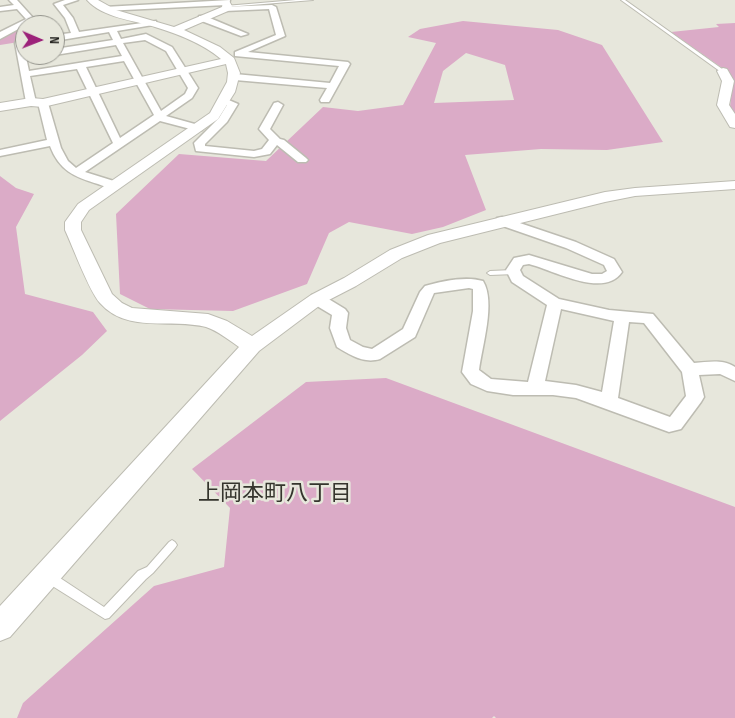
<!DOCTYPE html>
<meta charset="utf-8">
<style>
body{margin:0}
#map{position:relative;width:735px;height:718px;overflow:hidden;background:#e7e7dc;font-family:"Sofia Sans Condensed",sans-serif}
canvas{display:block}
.north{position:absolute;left:15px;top:15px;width:50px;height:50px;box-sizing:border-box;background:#e7e7dc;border:1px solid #96968e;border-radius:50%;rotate:91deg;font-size:14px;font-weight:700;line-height:20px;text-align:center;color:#1d1c19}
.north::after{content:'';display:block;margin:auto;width:18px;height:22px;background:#9c227a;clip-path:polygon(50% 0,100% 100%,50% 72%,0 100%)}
</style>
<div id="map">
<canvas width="735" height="718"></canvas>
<div class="north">N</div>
</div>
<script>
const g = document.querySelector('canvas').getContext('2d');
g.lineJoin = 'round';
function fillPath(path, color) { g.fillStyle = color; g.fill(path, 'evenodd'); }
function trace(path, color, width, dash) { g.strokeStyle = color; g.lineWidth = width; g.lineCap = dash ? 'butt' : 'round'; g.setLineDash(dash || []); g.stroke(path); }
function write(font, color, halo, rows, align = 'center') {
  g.font = font + ' "Sofia Sans Condensed","Noto Sans JP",sans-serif'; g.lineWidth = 5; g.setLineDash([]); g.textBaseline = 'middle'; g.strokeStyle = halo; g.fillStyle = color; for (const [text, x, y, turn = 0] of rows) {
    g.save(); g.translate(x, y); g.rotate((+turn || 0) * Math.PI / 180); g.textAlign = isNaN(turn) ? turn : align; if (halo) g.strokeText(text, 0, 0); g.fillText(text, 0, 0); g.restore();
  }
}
fillPath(new Path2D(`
 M463,21L558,30L602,45L663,142L607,150L541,149L465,155L486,210L443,227L412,234L349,222L329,233L307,284L233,311L150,309L120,294L116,214L179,154L266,161L323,107L358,111L403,105L436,43L408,37L420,29ZM466,53L505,65L514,100L434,103L443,71Z
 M735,23V117L730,107L733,80L725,70L671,32L719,27L716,24Z
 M20,26H25V41L0,45V38Z
 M0,176L16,188L34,194L16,227L25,294L93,312L107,331L82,355L0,421Z
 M386,378L735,507V718H496L494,716L492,718H17L23,703L154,586L224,567L230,508L192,469L306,382Z`), '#dbabc7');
const service = new Path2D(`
 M296,0H313L227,7L225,6Z
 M621,0H625L725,71L721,72Z
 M513,270H515L516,272L515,274L490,275L487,273L490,271Z
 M172,540L175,542L177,545L175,548L153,573L146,579L109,618L105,619L46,582L45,578L46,574L50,573L54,574L104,607L138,571L147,567L169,542Z`);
const minor = new Path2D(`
 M9,0H17L35,20L0,39V32L26,19L17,9L0,11V7L14,5Z
 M65,0H78L63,5L73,18L79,32L156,21V25H153L117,31L121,39L146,34L172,47L198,88L192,98L166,116L202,126L203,128L202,130L198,131L160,121L85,172L117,182L119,185L117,188C110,189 104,186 98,184C74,177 59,170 50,146L0,156V150L47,140L38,103L43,100L48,103L61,148L68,161L76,168L113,143L77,69L30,76L36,102L31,105L26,102L15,43L16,41L23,43L29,71L122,56L116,45L55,55V49L113,40L109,32L55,41V35L71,33L65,18L54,4ZM145,40L166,51L188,88L185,94L161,111L123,43ZM124,61L154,115L120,138L86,67Z
 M230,0L229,5H226L104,11L100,9L104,7Z
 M272,5L276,7L285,36L248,52L348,62L350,64L329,102H321L320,100L327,88L235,80L230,77L235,74L330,83L339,66L235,56V52L276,35L269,9L225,11L221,9L222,7Z
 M199,16H205L248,34L241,36L199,20Z
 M224,98L238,104L227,122L205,144V146L254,151L262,149L269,140L259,129L274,103L278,102L283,105L270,129L280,139L284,140L306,158L308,160L306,162H298L277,145L270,154L254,157L196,151L194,143L219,118L227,105L219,101Z
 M502,217L576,242L614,259L622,272C604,299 553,270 529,264L523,265L520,270L523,276L559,299L609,310L653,314L694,363C709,362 722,359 735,367V381L720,374L699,375L704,397L701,402L681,429L669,432L576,398L553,395H513L487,391L471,384L462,372L473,311V289L469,288L434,293L415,337L380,359C364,364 350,355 337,347L330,328L332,315L312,303L310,299L312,295H322L345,309L348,313L346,328L350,340L363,347L372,349L403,329L420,292L425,286C442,281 466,276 483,281C496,302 482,346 479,370L491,379L528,382L547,305L512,282L506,270L514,258L529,255L592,274H602L607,271L604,265L566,248L497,224L496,221L497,218ZM561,309L614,321L602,392L576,385L545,381ZM629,322L644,323L682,372L686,396L670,417L618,398Z`);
const tertiary = new Path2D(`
 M87,0H98L116,10L174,27L222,7L223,1H229L232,6L228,11L184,30L220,47L234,58L240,73L235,92L218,119L89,210L81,222V230L112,294L122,303L132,308L208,314L227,321L252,336L311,295L344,278L390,250L428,235L605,192L635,188L735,181V189L635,196L605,202L440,243L402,258L356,286L323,303L259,351L10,637L0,641V606L239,347C229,340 218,331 206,327C171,318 127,334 100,303C89,291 73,247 65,230V222L78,204L210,113L227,82L228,73L226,64L43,107L31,106L0,111V103L31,98L43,99L221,59C202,43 178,34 155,27C133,20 103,18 87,0Z
 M723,68L727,69L734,81L729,105L735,114V128L730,127L717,105L722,81L717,71Z`);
trace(service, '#bdbcb2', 2);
trace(minor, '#bdbcb2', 3);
trace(tertiary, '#bdbcb2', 2);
fillPath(service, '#fff');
fillPath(minor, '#fff');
fillPath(tertiary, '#fff');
write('22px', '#35352d', '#e7e7dc', [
 ["上岡本町八丁目",275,494]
]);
</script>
